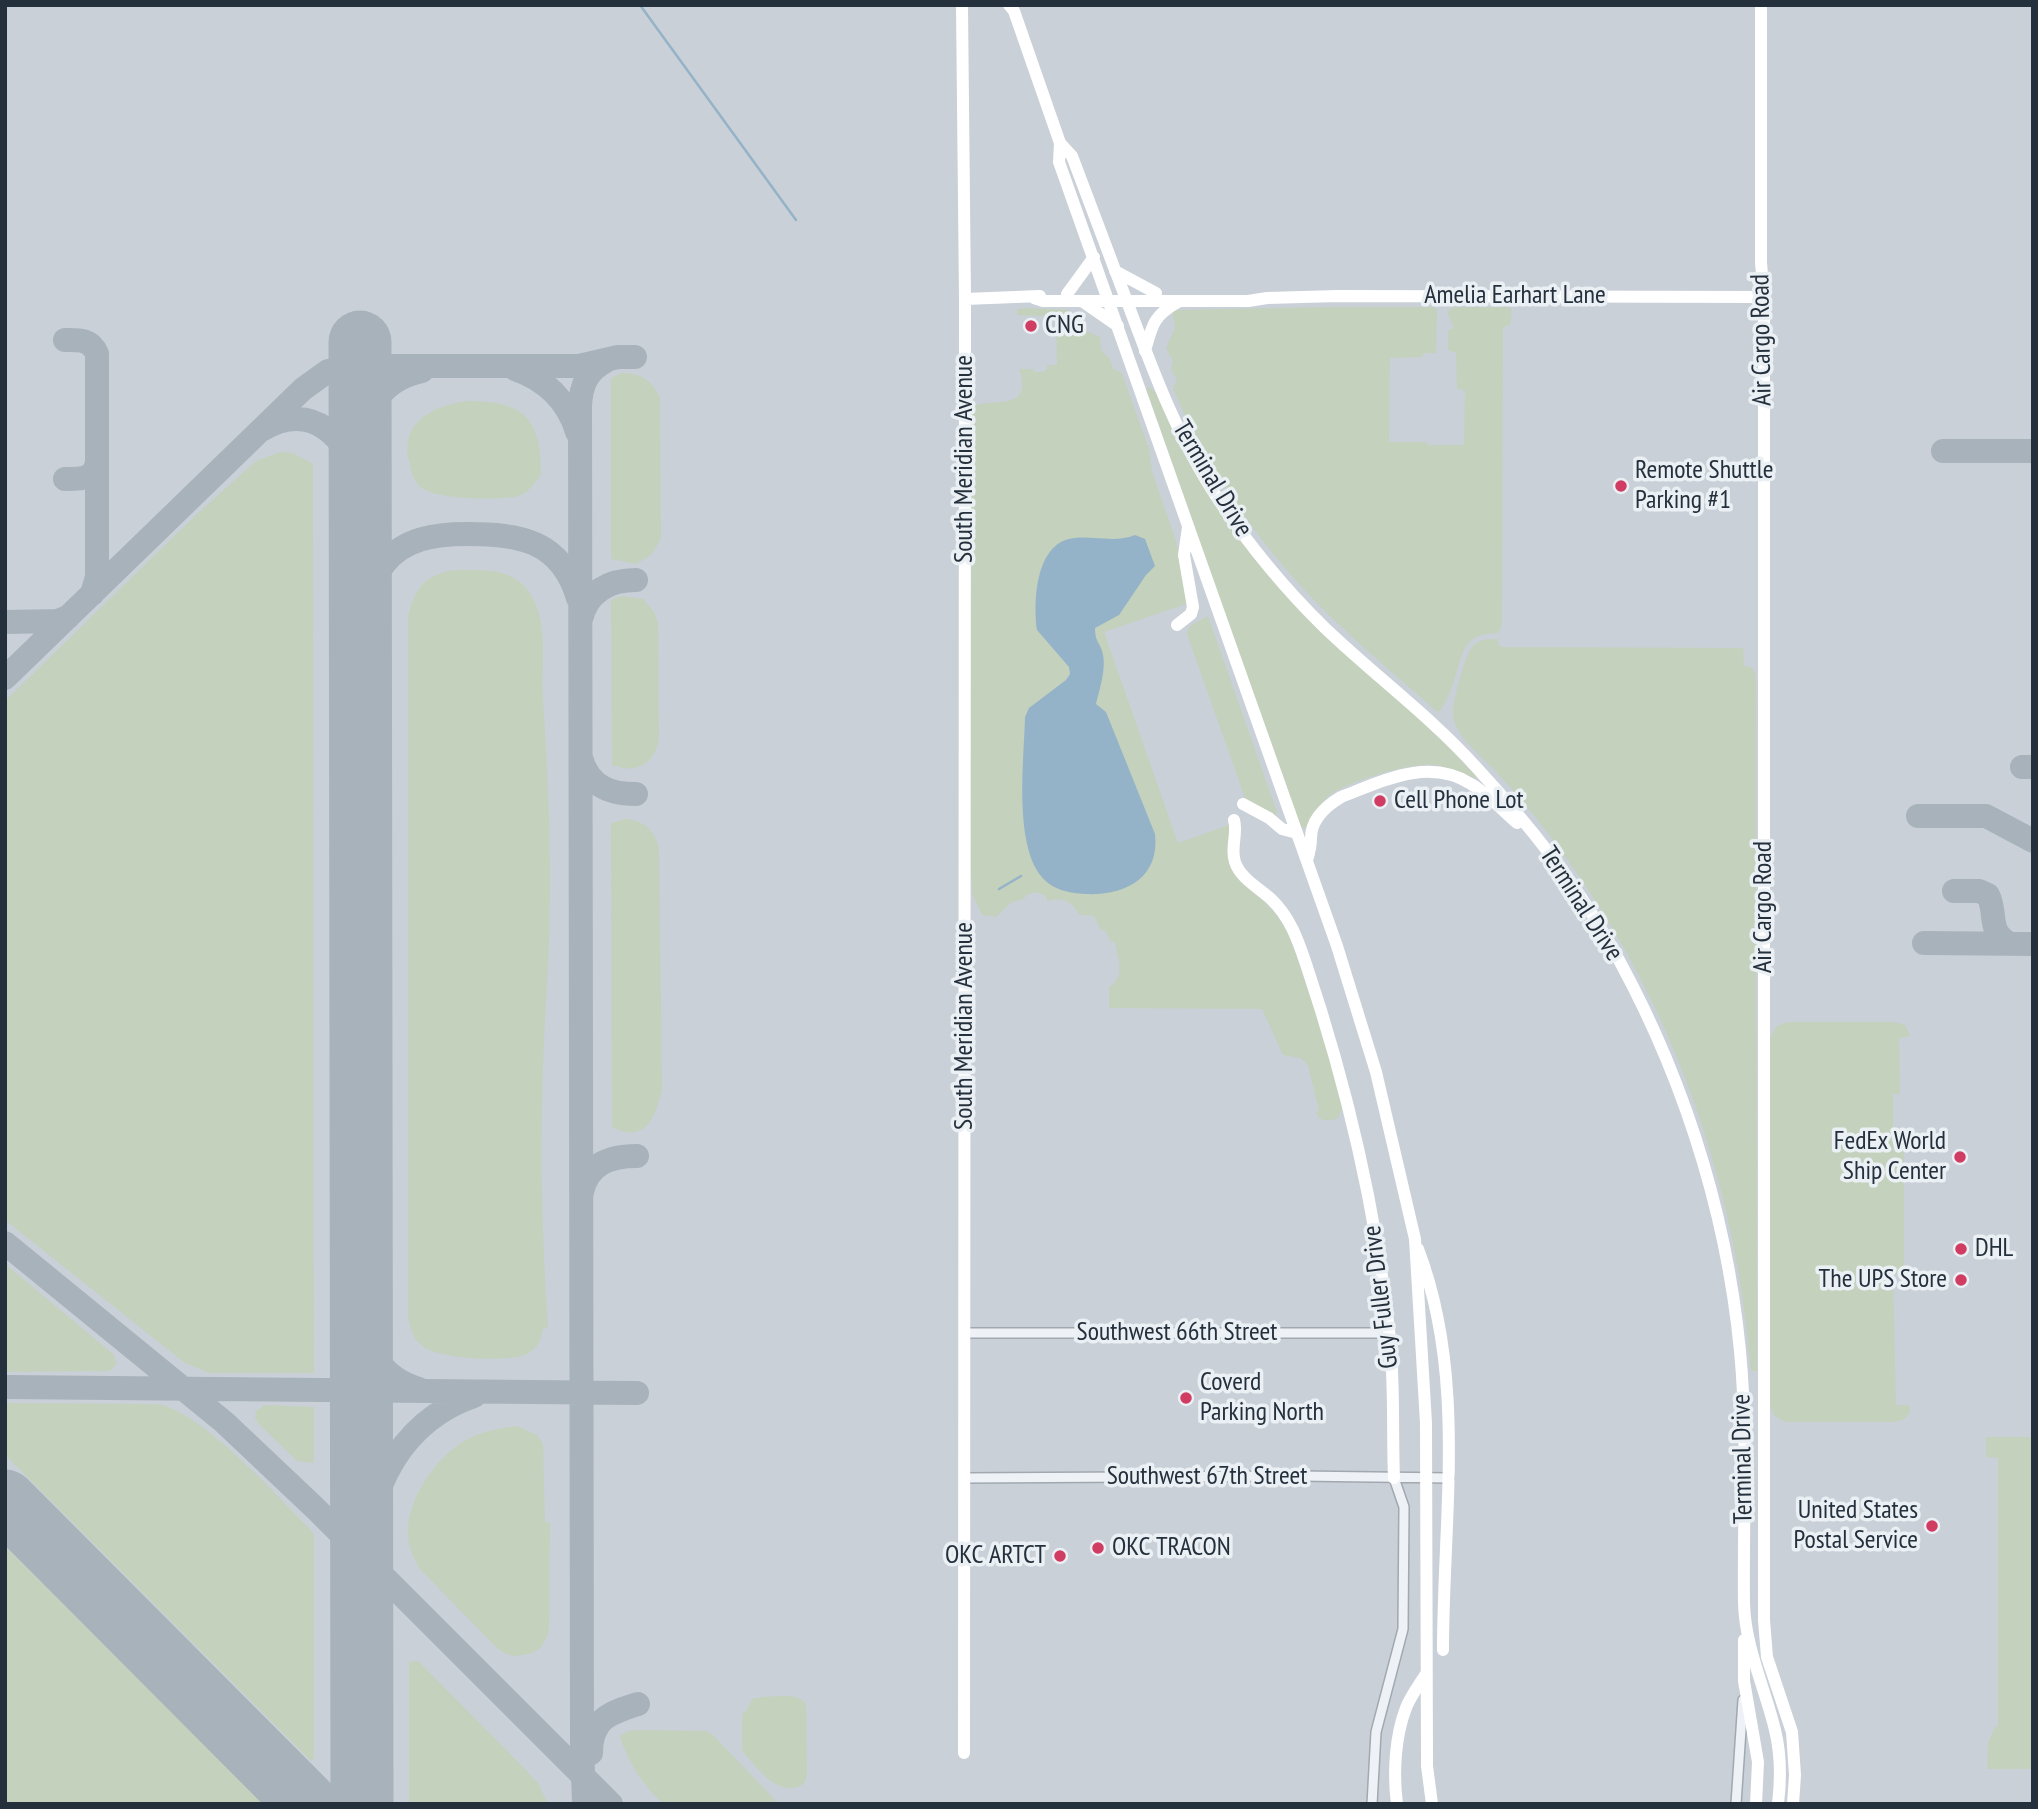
<!DOCTYPE html>
<style>
body{margin:0}
#map{position:relative;width:2038px;height:1809px;overflow:hidden;background:#dce1e6;font-family:"PT Sans Narrow",sans-serif}
canvas{display:block}
.frame{position:absolute;inset:0;border:7px solid #25303d;pointer-events:none}
</style>
<div id="map">
<canvas width="2038" height="1809"></canvas>
<div class="frame"></div>
</div>
<script>
const g = document.querySelector('canvas').getContext('2d');
g.lineJoin = 'round';
function fillPath(path, color) { g.fillStyle = color; g.fill(path, 'evenodd'); }
function trace(path, color, width, dash) { g.strokeStyle = color; g.lineWidth = width; g.lineCap = dash ? 'butt' : 'round'; g.setLineDash(dash || []); g.stroke(path); }
function write(font, color, halo, rows, align = 'center') {
  g.font = font + ' "PT Sans Narrow",sans-serif'; g.lineWidth = 7; g.setLineDash([]); g.textBaseline = 'middle'; g.strokeStyle = halo; g.fillStyle = color; for (const [text, x, y, turn = 0] of rows) {
    g.save(); g.translate(x, y); g.rotate((+turn || 0) * Math.PI / 180); g.textAlign = isNaN(turn) ? turn : align; if (halo) g.strokeText(text, 0, 0); g.fillText(text, 0, 0); g.restore();
  }
}
fillPath(new Path2D(`
 M5,5H2033V1804H5Z`), '#cad0d8');
fillPath(new Path2D(`
 M1328,307H1433L1437,309L1436,353H1423V357L1390,358L1389,442H1426L1428,445H1462L1464,443L1465,390L1457,389L1456,353L1448,350V330L1454,328L1448,315L1449,310L1453,307H1508L1512,310L1510,325L1503,327L1502,624L1499,633C1463,633 1463,652 1454,681C1451,691 1446,701 1440,711H1436C1402,680 1366,651 1333,619C1265,553 1211,476 1173,389L1177,379L1171,370L1173,361L1166,348L1175,328L1172,310Z
 M1029,308L1069,310C1073,326 1086,331 1100,337L1101,350L1110,359L1113,369L1122,373L1149,449L1152,471L1176,541L1189,603L1104,632L1178,843L1226,826L1230,822L1231,868L1275,913L1288,932L1316,1011L1343,1107L1338,1118C1329,1122 1319,1122 1316,1112L1319,1111L1308,1065L1301,1058L1283,1055L1262,1009L1109,1008V987C1126,976 1118,960 1115,942L1110,941L1106,931L1101,930L1094,916L1080,915C1070,900 1065,897 1047,901L1046,896L1036,892L1026,895L1024,899L1012,902L996,917L982,915L973,896L970,865L972,407C991,397 1035,413 1019,369H1033L1034,372H1043L1047,369V365H1057L1056,322L1046,316L1017,315V309Z
 M622,373C641,373 652,380 660,398L661,539L651,555L636,564L611,559V378Z
 M1150,387L1157,394L1183,452L1221,513L1477,776L1475,778C1462,777 1449,766 1434,765C1411,762 1355,780 1334,792C1322,799 1314,815 1307,827L1300,828L1146,389Z
 M467,401C523,401 541,417 541,474C535,484 526,495 514,497C494,500 434,500 419,486C413,479 411,470 409,461C400,421 434,406 467,401Z
 M280,452L293,453L313,464L314,1373H209L185,1363L5,1220V701L196,515L256,461Z
 M456,570C485,570 514,567 531,595C549,626 541,664 543,698C548,777 552,857 549,936C548,980 544,1024 543,1068C540,1155 542,1241 548,1327L543,1328C541,1340 538,1348 527,1354C509,1363 435,1359 421,1345C412,1337 410,1326 408,1315V617C415,587 425,574 456,570Z
 M621,596L643,599L654,612L658,623L659,739C654,765 636,774 612,765L611,600Z
 M1208,616L1277,812L1275,816L1247,802L1245,798L1187,634L1190,626Z
 M1497,639L1500,647L1743,648L1744,666L1751,667L1756,674L1757,1371H1751C1737,1194 1680,1022 1578,875C1554,840 1528,806 1499,775C1486,760 1466,745 1457,728C1454,723 1453,718 1453,712C1453,701 1465,655 1472,647C1479,639 1487,639 1497,639Z
 M626,819C645,821 654,830 659,848L662,1088C657,1115 645,1145 612,1127L611,823Z
 M1894,1022L1905,1025L1910,1036L1899,1038L1900,1094H1893V1150H1904V1274L1893,1275L1896,1405H1909L1910,1412L1905,1419L1895,1422H1785L1775,1416L1769,1405V1039L1777,1026L1787,1022Z
 M5,1264L113,1354L117,1363L110,1371L5,1372Z
 M5,1403L157,1404C200,1410 277,1496 309,1528L314,1535V1758L311,1761L5,1455Z
 M265,1405L314,1407V1463L297,1461L258,1423L255,1417L256,1411Z
 M517,1426L537,1435L543,1444L545,1522L550,1523L549,1628L547,1637L541,1647L532,1653L523,1655L513,1656L502,1652L494,1645L419,1568C414,1558 409,1549 408,1537C405,1499 439,1451 474,1436C488,1430 502,1428 517,1426Z
 M1986,1437H2033V1769H1987L1988,1743L1995,1727H1998V1458L1986,1457Z
 M5,1546L263,1804H5Z
 M418,1661L527,1771L539,1785L548,1804H409V1662Z
 M762,1697C776,1697 797,1692 806,1704L807,1773C806,1783 802,1787 792,1788C771,1789 755,1765 742,1751V1714L747,1710L752,1699Z
 M638,1730L706,1731L713,1735L779,1804H663C643,1784 628,1764 620,1736L628,1731Z`), '#c4d1bd');
fillPath(new Path2D(`
 M1135,535L1145,539L1155,566L1146,575L1119,615L1095,628C1095,638 1097,640 1101,648C1108,665 1100,687 1096,704L1106,712L1155,834C1160,879 1124,896 1085,894C1069,893 1052,890 1041,876C1014,842 1024,760 1025,717L1029,708L1066,680L1070,674L1069,667L1037,630C1033,599 1036,541 1075,538C1095,536 1116,543 1135,535Z`), '#95b3c8');
trace(new Path2D(`
 M640,5L796,220
 M999,889L1021,876`), '#95b3c8', 2.5);
trace(new Path2D(`
 M65,340C79,340 91,339 97,354V577L92,594
 M515,369C545,379 568,401 577,432
 M263,429C313,400 347,438 360,484
 M360,445C366,407 383,379 422,371
 M1943,451H2033
 M65,479C81,479 94,480 97,462
 M581,619C588,591 609,580 636,580
 M6,622L58,621L68,617
 M360,651C363,619 363,589 384,564C404,538 436,534 467,534C519,534 561,540 578,598
 M5,678L303,389L328,371L360,366H579L618,357H635
 M581,758C589,786 609,794 636,794
 M2022,767H2033
 M1918,816H1986L2033,841
 M1954,891H1979L1988,895C1997,912 1987,932 2009,943
 M1924,943L2033,944
 M582,1192C588,1163 611,1156 637,1156
 M5,1243L224,1422L316,1509L611,1804
 M361,1312C370,1350 378,1377 419,1389
 M5,1387L637,1393
 M361,1579C366,1500 393,1424 474,1396
 M591,1753C591,1719 609,1713 638,1704
 M584,1804L582,1743L580,406C581,385 587,371 606,361`), '#a8b2bb', 24);
trace(new Path2D(`
 M360,342L362,1804
 M5,1501L307,1804`), '#a8b2bb', 63);
const street = new Path2D(`
 M965,1333H1389
 M965,1478L1299,1476L1449,1478
 M1372,1804L1376,1732L1403,1629L1404,1507L1394,1478
 M1736,1804L1743,1700`);
trace(street, '#a1a8b0', 12);
trace(street, '#eef1f5', 9);
trace(new Path2D(`
 M962,5L965,299L964,1753
 M1009,5L1014,11L1060,143L1059,162L1337,946L1376,1072L1415,1239L1426,1423L1427,1766L1432,1804
 M1761,5V263L1764,297V1620L1767,1657L1792,1732L1795,1775L1793,1804
 M1060,143L1072,156C1091,206 1109,255 1128,304C1153,371 1178,439 1218,499C1249,545 1285,589 1325,628C1374,675 1430,716 1476,767C1524,819 1570,875 1606,937C1679,1063 1726,1206 1740,1351C1748,1435 1743,1519 1744,1603C1745,1647 1765,1688 1775,1730C1781,1754 1781,1779 1778,1804
 M1115,271L1156,293
 M1067,294L1094,257
 M1034,298L1043,301H1248L1267,298L1338,296L1764,297
 M965,299L1040,296
 M1082,301L1118,326
 M1145,351C1152,325 1154,315 1178,302
 M1177,625L1191,614L1193,607L1184,555L1188,527
 M1243,804L1269,818L1282,829L1297,833
 M1234,820C1238,834 1230,848 1235,862C1240,878 1259,888 1271,899C1290,917 1298,940 1306,964C1346,1083 1375,1205 1389,1330C1395,1379 1392,1429 1394,1478
 M1307,860C1310,851 1311,847 1311,838C1311,819 1326,806 1341,797C1383,781 1428,757 1471,784C1488,794 1503,811 1517,823
 M1418,1249C1467,1377 1443,1517 1443,1650
 M1744,1640V1681L1758,1762L1756,1804
 M1397,1804C1393,1774 1395,1736 1406,1708C1410,1697 1419,1685 1426,1674`), '#fff', 12);
for (const [x, y, r, color] of [
 [1031,326,7,"#d03c62"],
 [1621,486,7,"#d03c62"],
 [1380,801,7,"#d03c62"],
 [1960,1157,7,"#d03c62"],
 [1961,1249,7,"#d03c62"],
 [1961,1280,7,"#d03c62"],
 [1186,1398,7,"#d03c62"],
 [1932,1526,7,"#d03c62"],
 [1098,1548,7,"#d03c62"],
 [1060,1556,7,"#d03c62"]
]) { const dot = new Path2D(); dot.arc(x, y, r, 0, 2 * Math.PI); g.fillStyle = color; g.fill(dot); trace(dot, '#ebf0f4', 2.5); }
write('26px', '#25303d', '#ebf0f4', [
 ["Amelia Earhart Lane",1515,296],
 ["Air Cargo Road",1762,340,-91],
 ["South Meridian Avenue",965,459,-90],
 ["Terminal Drive",1212,479,59],
 ["Terminal Drive",1581,904,57],
 ["Air Cargo Road",1764,907,-90],
 ["South Meridian Avenue",965,1026,-90],
 ["Guy Fuller Drive",1381,1297,-97],
 ["Southwest 66th Street",1177,1333],
 ["Terminal Drive",1743,1459,-91],
 ["Southwest 67th Street",1207,1477]
]);
write('26px', '#25303d', '#ebf0f4', [
 ["CNG",1045,326],
 ["Remote Shuttle",1635,471],
 ["Parking #1",1635,501],
 ["Cell Phone Lot",1394,801],
 ["FedEx World",1946,1142,"right"],
 ["Ship Center",1946,1172,"right"],
 ["DHL",1975,1249],
 ["The UPS Store",1947,1280,"right"],
 ["Coverd",1200,1383],
 ["Parking North",1200,1413],
 ["United States",1918,1511,"right"],
 ["Postal Service",1918,1541,"right"],
 ["OKC TRACON",1112,1548],
 ["OKC ARTCT",1046,1556,"right"]
], 'left');
</script>
